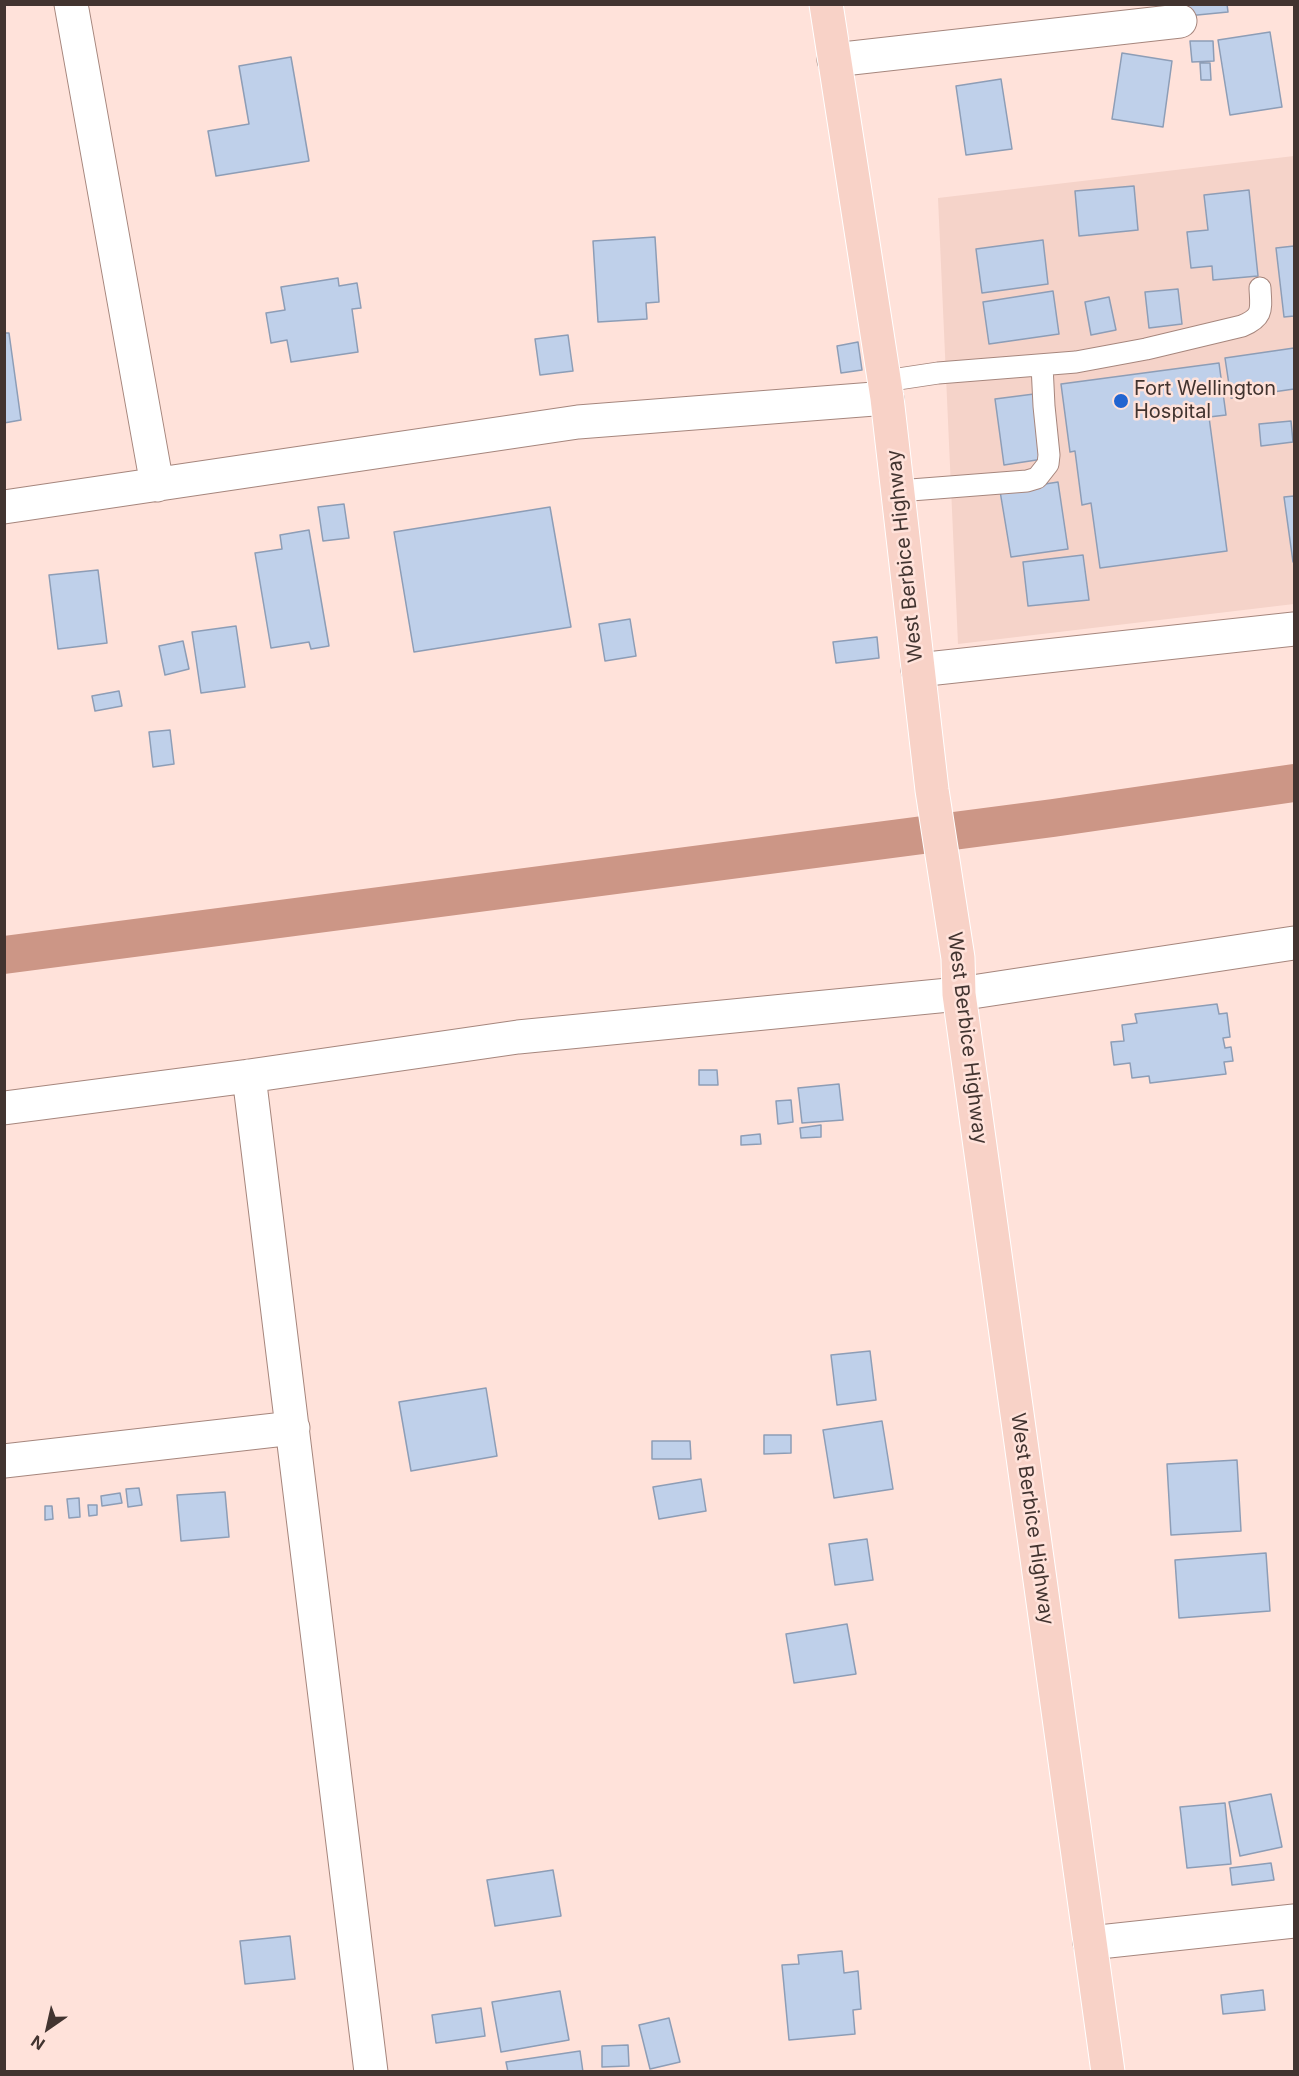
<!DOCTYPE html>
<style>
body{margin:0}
#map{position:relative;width:1299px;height:2076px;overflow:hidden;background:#ffe2da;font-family:Inter,sans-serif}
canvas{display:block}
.frame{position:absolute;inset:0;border:6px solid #423430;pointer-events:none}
.north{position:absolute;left:18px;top:1998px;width:60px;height:60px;-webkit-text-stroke:4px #ffe2da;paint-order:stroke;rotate:214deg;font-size:16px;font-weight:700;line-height:24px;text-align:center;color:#423430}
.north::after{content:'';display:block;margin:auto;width:21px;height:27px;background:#423430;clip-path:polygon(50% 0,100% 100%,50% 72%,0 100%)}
</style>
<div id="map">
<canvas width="1299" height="2076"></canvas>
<div class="frame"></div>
<div class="north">N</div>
</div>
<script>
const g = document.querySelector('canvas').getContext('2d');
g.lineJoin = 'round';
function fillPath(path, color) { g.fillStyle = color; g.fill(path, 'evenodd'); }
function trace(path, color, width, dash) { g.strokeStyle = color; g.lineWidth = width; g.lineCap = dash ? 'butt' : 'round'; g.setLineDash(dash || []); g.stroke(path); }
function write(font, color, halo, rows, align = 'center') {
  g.font = font + ' Inter,sans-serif'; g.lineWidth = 5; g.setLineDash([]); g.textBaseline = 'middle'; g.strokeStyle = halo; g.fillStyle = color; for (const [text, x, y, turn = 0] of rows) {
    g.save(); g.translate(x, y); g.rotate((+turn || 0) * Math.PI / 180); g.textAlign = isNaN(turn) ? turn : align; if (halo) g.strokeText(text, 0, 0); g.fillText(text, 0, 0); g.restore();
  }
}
fillPath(new Path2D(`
 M1294,156V604L958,644L938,198Z`), '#f5d3c9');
trace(new Path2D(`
 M4,955L1053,818L1294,783`), '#cc9686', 38);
const building = new Path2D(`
 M1186,4H1227L1228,12L1187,16Z
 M1270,32L1282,107L1230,115L1218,40Z
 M1190,41H1213L1214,61L1192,62Z
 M1122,53L1172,61L1163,127L1112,119Z
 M291,57L309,161L216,176L208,131L249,124L239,66Z
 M1200,63H1210L1211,80H1201Z
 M1001,79L1012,149L966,155L956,86Z
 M1134,186L1138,230L1079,236L1075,191Z
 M1249,190L1258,276L1213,280L1212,266L1191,268L1187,232L1208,230L1204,195Z
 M655,237L659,302L646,303L647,319L598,322L593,241Z
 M1043,240L1048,284L982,293L976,249Z
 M1294,246V316L1284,317L1276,248Z
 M338,278L339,286L357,283L361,308L352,309L358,352L291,362L287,340L271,343L266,313L285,310L281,287Z
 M1178,289L1182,324L1149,328L1145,292Z
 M1053,291L1059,334L989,344L983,302Z
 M1109,297L1116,330L1091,335L1085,302Z
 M4,333H9L21,420L4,423Z
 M568,335L573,371L540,375L535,339Z
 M858,342L862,370L841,373L837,346Z
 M1294,348V389L1231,398L1225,358Z
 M1219,363L1226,415L1209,417L1227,551L1100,568L1091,503L1082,505L1075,451L1070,452L1061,384Z
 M1034,394L1043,459L1004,465L995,399Z
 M1291,421L1293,442L1261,446L1259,424Z
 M1058,482L1068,549L1011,557L1000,491Z
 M1294,496V562H1293L1284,497Z
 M344,504L349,538L323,541L318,507Z
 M550,507L571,627L414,652L394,532Z
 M309,530L329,646L311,649L309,642L271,648L255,553L282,549L280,535Z
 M1083,555L1089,600L1028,606L1023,562Z
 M98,570L107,643L58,649L49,575Z
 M630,619L636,656L605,661L599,624Z
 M236,626L245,687L201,693L192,632Z
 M877,637L879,658L836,663L833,642Z
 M183,641L189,669L165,675L159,646Z
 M119,691L122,706L95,711L92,696Z
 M170,730L174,764L153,767L149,732Z
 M1217,1004L1219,1014L1227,1013L1230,1037L1223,1038L1225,1048L1231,1047L1233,1061L1224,1062L1226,1074L1150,1083L1149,1076L1132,1078L1130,1063L1114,1065L1111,1042L1124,1041L1122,1025L1137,1023L1135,1014Z
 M699,1070H717L718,1085H699Z
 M839,1084L843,1120L802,1123L798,1088Z
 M791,1100L793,1122L778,1124L776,1101Z
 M821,1125V1137L801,1138L800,1128Z
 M760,1134L761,1144L741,1145V1136Z
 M870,1351L876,1400L837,1405L831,1355Z
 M486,1388L497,1456L411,1471L399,1402Z
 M882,1421L893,1489L834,1498L823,1430Z
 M764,1435H791V1453L764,1454Z
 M652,1441H690L691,1459H652Z
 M1237,1460L1241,1531L1171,1535L1167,1464Z
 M701,1479L706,1511L659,1519L653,1487Z
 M139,1488L142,1505L128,1507L126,1489Z
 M225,1492L229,1537L181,1541L177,1495Z
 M120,1493L122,1503L102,1506L101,1496Z
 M79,1498L80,1517L69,1518L67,1499Z
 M88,1505H97V1515L89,1516Z
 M45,1506H52L53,1519L45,1520Z
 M867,1539L873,1580L835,1585L829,1544Z
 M1266,1553L1270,1611L1179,1618L1175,1560Z
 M847,1624L856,1674L794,1683L786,1634Z
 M1271,1794L1282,1847L1240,1856L1229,1802Z
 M1225,1803L1231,1864L1187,1868L1180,1807Z
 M1271,1863L1274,1880L1232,1885L1230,1868Z
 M553,1870L561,1916L495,1926L487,1880Z
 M290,1936L295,1979L245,1984L240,1941Z
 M842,1951L844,1973L858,1971L861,2009L853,2010L855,2034L789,2040L782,1965L799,1964L798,1955Z
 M1263,1990L1265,2010L1223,2014L1221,1995Z
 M560,1991L569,2040L501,2052L492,2002Z
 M481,2008L485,2036L436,2043L432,2015Z
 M669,2018L680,2062L650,2069L639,2025Z
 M628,2045L629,2066L602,2067V2046Z
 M580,2051L583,2072H508L506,2062Z`);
fillPath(building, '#bfd0ea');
trace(building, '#8d9db6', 1.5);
const lane = new Path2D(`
 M885,381L938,373L1076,362L1146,349L1242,326C1264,317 1261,309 1260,288
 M898,491L1027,481L1037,478L1048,464L1049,455L1044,406L1042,365`);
const street = new Path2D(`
 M71,4L157,485
 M834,60L1180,21
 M4,507L578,422L887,398
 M918,670L1294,629
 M249,1076L371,2072
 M4,1108L249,1076L518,1037L959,994L1294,943
 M4,1461L293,1428
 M1090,1943L1294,1921`);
const primary = new Path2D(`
 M826,4L887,398L932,790L958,958L959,994L1108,2072`);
trace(lane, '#a6867d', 23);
trace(street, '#a6867d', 35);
trace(primary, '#fff', 35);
trace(lane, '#fff', 21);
trace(street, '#fff', 33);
trace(primary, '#f8d2c7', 33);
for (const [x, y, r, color] of [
 [1121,401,8,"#2264d0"]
]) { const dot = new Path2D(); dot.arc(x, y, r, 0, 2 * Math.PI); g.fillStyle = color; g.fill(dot); trace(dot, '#ffe2da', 2); }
write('20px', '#423430', '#ffe2da', [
 ["Fort Wellington",1134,389],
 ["Hospital",1134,412]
], 'left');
write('20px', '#423430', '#ffe2da', [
 ["West Berbice Highway",905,556,-96],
 ["West Berbice Highway",967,1038,83],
 ["West Berbice Highway",1032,1519,82]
]);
</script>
